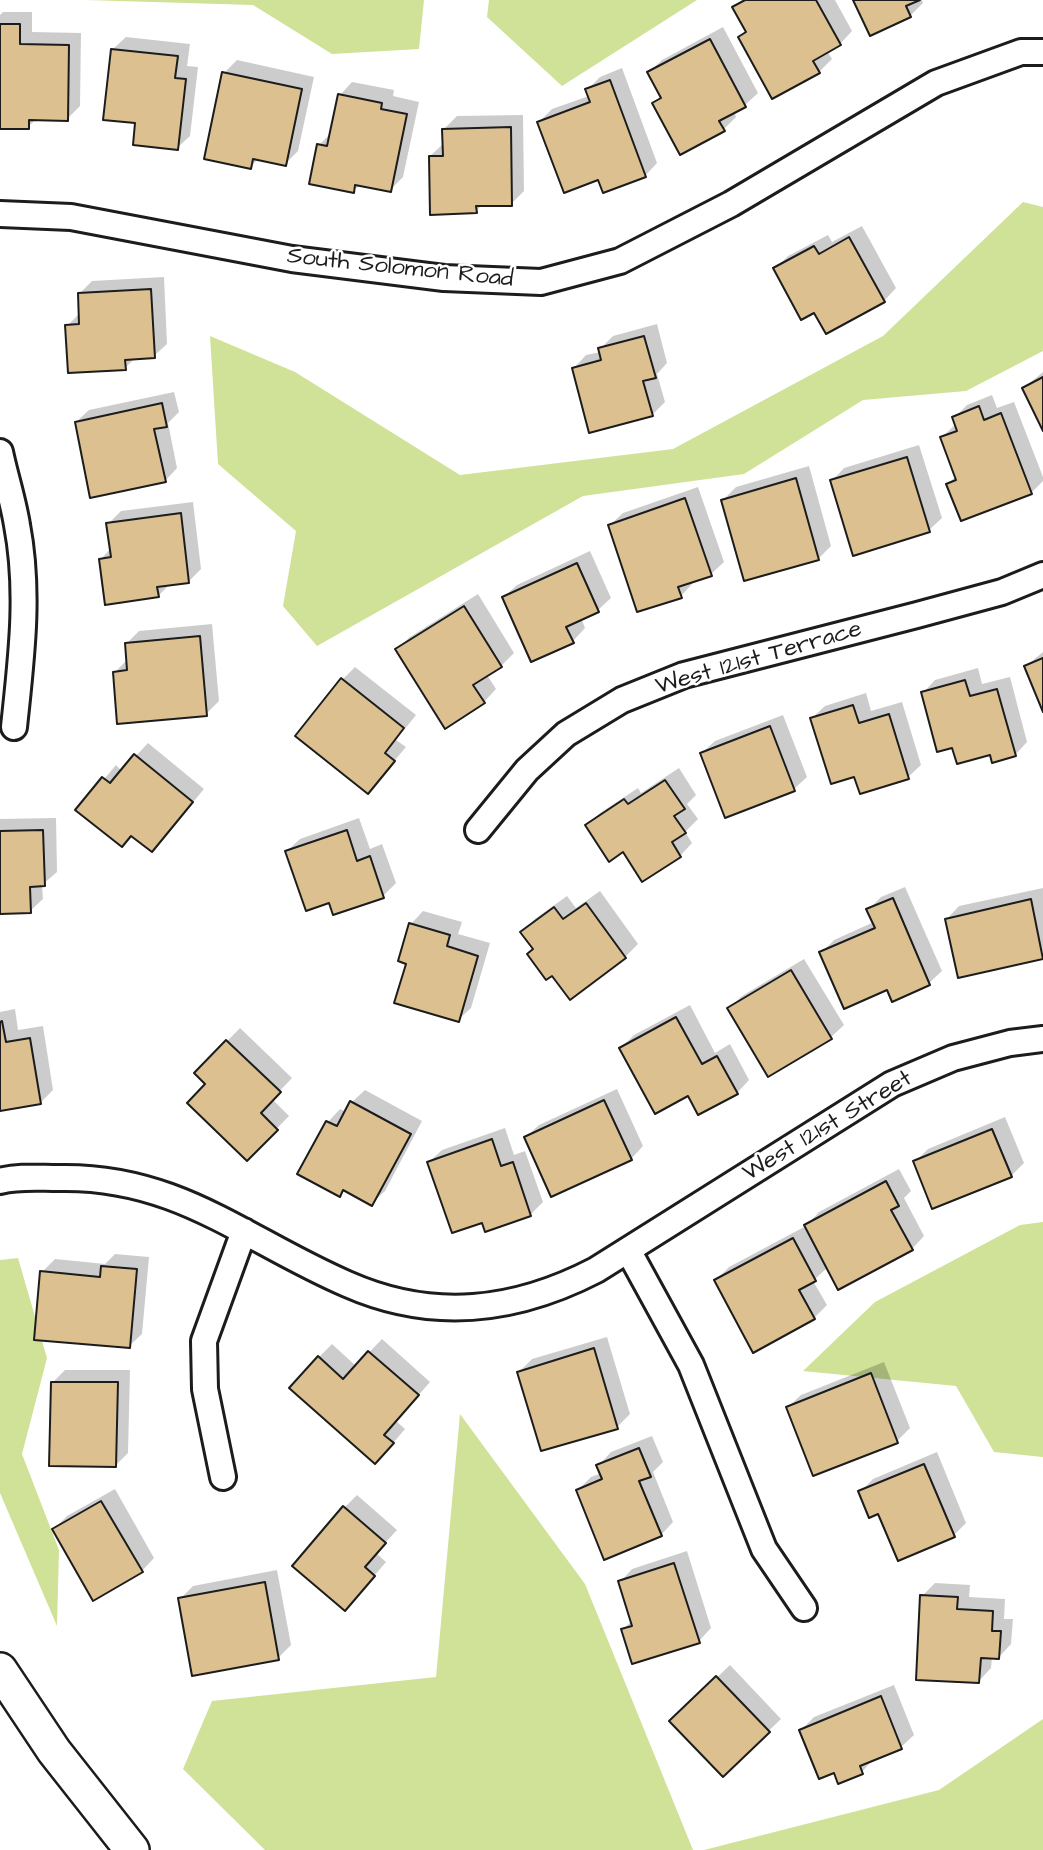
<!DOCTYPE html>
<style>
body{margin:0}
canvas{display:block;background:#fff}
</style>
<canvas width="1043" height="1850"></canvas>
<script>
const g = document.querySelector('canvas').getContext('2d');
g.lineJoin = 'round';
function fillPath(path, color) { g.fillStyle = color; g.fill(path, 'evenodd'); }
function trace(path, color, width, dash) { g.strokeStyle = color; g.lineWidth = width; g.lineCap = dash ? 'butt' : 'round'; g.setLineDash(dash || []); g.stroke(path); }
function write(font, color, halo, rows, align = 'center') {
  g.font = font + ' "Architects Daughter",sans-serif'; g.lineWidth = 5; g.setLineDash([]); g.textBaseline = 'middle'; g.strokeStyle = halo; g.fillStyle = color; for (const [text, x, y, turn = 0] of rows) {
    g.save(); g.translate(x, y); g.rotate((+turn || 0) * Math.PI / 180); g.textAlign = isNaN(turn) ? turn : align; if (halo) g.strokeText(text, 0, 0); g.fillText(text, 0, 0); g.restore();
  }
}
fillPath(new Path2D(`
 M86,0H424L419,49L332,54L253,5Z
 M489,0H697L562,86L487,17Z
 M1023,202L1043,207V351L966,391L863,400L744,474L583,496L317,646L283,606L296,531L218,464L210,336L295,372L460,475L673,449L883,336Z
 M1043,1222V1457L994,1452L956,1386L803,1371L875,1302L1020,1225Z
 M18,1258L47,1358L22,1454L59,1550L57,1626L0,1493V1260Z
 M460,1414L585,1584L693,1850H265L183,1769L212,1701L436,1677Z
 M1043,1719V1850H704L939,1790Z`), '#cfe297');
fillPath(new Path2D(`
 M742,0H835L852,31L840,44L827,51L832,59L819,72L740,37L747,30L734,8Z
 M854,0H922L923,3L910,16Z
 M3,12H32V32L81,33L80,106L67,119L37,118L28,127H0V15Z
 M723,27L758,93L745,105L734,111L736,117L724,129L654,103L662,95L649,72L662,60Z
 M126,37L190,44L187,66L198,67L190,136L177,148L137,122L113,49Z
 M237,60L314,77L298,151L285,164L259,158L250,167L224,73Z
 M622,68L657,163L645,176L599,178L539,122L552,109L589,96L587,90L600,77Z
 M352,82L394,90L393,96L419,102L403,177L390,190L361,184L353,191L319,145L332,132L340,95Z
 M523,115L524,191L511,204H483L476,211L430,156L443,144L444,129L457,116Z
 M862,226L896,288L884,301L815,310L775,269L788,256L828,235L832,242Z
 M164,277L167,344L154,356L136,357L125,368L67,326L80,313L79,294L92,281Z
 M657,324L667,363L657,374L665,402L652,415L574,368L586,355L601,352L600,349L613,336Z
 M1043,372V427L1024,388Z
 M174,392L179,412L168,423L177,468L165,481L76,422L89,410Z
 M992,395L997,408L1014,402L1043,477V481L1031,493L948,484L956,476L942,437L956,424L954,418L967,405Z
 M919,445L942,518L929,530L832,481L844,468Z
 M809,466L831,546L818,559L723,500L736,487Z
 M698,487L724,562L711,574L692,581L693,583L681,596L610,525L623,513Z
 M193,502L201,569L189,581L170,584L158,596L101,559L111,548L108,524L121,511Z
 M590,551L611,598L598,610L581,618L585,628L573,641L504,597L517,585Z
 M478,594L514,653L501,666L487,675L496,689L484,702L397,649L410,637Z
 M212,624L219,701L206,714L115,672L128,659L127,643L139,631Z
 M1043,652V707L1026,666Z
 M355,667L416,715L396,740L406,747L368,792L343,679Z
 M978,668L982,684L1010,677L1027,742L1015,755L954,746L923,693L935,680Z
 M866,693L871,711L902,702L921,765L908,777L856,775L812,718L825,706Z
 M783,715L807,777L794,789L702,753L715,741Z
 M148,743L204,789L164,837L132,834L78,810L116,765L122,771Z
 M679,768L696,795L687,804L698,819L685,832L692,843L680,856L624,850L587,825L600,813L638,788L641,793Z
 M56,818L57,872L42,885L43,899L30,911L0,912V819Z
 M359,818L370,849L382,844L396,883L383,896L330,901L287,851L300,839Z
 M905,887L942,971L929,983L893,999L888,987L821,953L834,940L874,922L868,910L881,897Z
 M1043,888V957L959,976L947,919L959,906Z
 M600,891L638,944L625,957L570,997L523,932L535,919L567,896L576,908Z
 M423,911L462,922L458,934L490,943L471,1008L458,1020L408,963L411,924Z
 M804,959L844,1025L831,1037L729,1008L742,996Z
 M690,1005L715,1053L730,1044L749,1080L737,1093L689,1094L621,1048L634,1035Z
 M15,1009L18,1030L43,1026L53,1090L40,1103L0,1109V1012Z
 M240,1028L292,1078L272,1099L289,1116L247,1159L208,1084L196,1073Z
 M617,1089L643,1146L631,1159L526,1137L539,1125Z
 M365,1090L422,1121L385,1191L372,1203L345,1189L339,1195L300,1173L328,1122L340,1109L346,1112L352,1102Z
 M1005,1117L1024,1163L1011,1176L915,1162L928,1149Z
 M505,1128L514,1155L525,1151L543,1202L530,1215L483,1221L429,1162L442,1150Z
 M899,1169L911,1191L904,1198L924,1236L912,1249L828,1267L813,1281L827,1305L814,1318L716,1280L729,1267L806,1226L819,1212Z
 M115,1254L149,1257L142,1334L129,1346L42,1272L55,1259L105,1264Z
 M607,1337L630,1414L617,1427L519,1372L532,1359Z
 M382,1339L430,1382L396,1421L405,1429L388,1449L319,1357L332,1344L356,1366Z
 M884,1362L910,1428L897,1441L788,1407L801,1395Z
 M65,1370H130L128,1453L115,1466L53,1382Z
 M652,1436L663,1462L653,1472L673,1522L661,1535L578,1490L591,1477L602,1473L599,1465L611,1452Z
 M937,1452L966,1523L954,1535L879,1511L860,1492L873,1479Z
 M115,1489L154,1558L142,1571L54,1529L67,1516Z
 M357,1495L397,1530L376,1553L386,1562L357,1596L344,1508Z
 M687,1551L711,1628L699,1641L623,1629L632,1621L620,1582L632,1569Z
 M277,1570L291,1645L278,1658L180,1599L193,1586Z
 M935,1583L970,1585L969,1597L1005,1599L1004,1619H1013L1011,1644L999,1657H992L991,1668L979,1681L922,1596Z
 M730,1665L781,1719L723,1775L672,1721Z
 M894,1685L914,1735L901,1747L874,1758L862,1772L835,1770L801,1730L814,1717Z`), '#0003');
const building = new Path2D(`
 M745,0H816L841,45L813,61L820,73L772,99L738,37L746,32L732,7Z
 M853,0H920L906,6L911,17L870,36Z
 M0,24H20V44L69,45L68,121L29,120V129H0Z
 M710,39L746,107L719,121L725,131L680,155L652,103L661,98L647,72Z
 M111,49L178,56L175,78L186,79L178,150L133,145L135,123L103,120Z
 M222,72L302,89L286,166L253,159L251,169L204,159Z
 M610,80L646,177L603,193L598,180L564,193L537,122L590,102L585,89Z
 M338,94L382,103L381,109L407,114L391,192L355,185L354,193L309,184L317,144L327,146Z
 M511,127L512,206H476L477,213L430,215L429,156H443L442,129Z
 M849,237L885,302L826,334L814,313L801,320L773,268L814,246L819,254Z
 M151,289L155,358L125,360L126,370L68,373L65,325L79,324L78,293Z
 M644,336L656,378L643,381L653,416L589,433L572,368L601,360L598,348Z
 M1043,377V431L1022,388Z
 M162,403L167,427L154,429L166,482L90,498L75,422Z
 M979,406L984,420L1001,413L1032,494L961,521L946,484L956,480L940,437L957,431L952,417Z
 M907,457L930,532L853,556L830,480Z
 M796,478L819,560L744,581L721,500Z
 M685,498L712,576L678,587L682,598L637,612L608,525Z
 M181,513L189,583L157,587L159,597L105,605L99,559L111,557L106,523Z
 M577,563L599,612L566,627L574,643L531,662L502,597Z
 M464,606L502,667L473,685L485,703L445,729L395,649Z
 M200,636L207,716L117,724L113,672L127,670L125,643Z
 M1043,658V712L1024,666Z
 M341,678L404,728L385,753L395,761L368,794L295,736Z
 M965,680L970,696L997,689L1016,756L992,763L990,755L957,764L952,748L937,752L921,692Z
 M853,705L859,723L889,714L909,779L860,794L854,777L831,784L810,718Z
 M770,726L795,791L725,818L700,753Z
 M134,754L193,802L152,852L131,836L122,847L75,810L102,777L110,783Z
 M665,780L685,809L674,816L686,833L672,842L681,857L642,882L623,852L609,862L585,825L624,799L628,804Z
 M43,830L45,886L30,887L31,913L0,914V831Z
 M347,830L357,861L370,856L384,898L333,915L329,903L306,911L285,851Z
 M893,898L930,985L892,1002L887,990L844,1009L819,952L875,928L866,909Z
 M1031,899L1043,959L958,978L945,919Z
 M586,903L626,958L570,1000L552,976L546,980L527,954L533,949L520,932L554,907L563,919Z
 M409,923L450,935L447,946L478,956L459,1022L394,1003L406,964L398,961Z
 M791,970L832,1039L768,1077L727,1008Z
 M676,1017L702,1064L717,1056L738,1094L698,1115L688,1096L655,1114L619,1048Z
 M2,1021L6,1042L30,1038L41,1104L0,1111V1022Z
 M226,1040L281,1092L261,1113L278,1130L247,1161L187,1103L205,1084L194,1073Z
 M604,1100L632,1160L551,1197L524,1137Z
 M350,1101L411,1134L372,1206L343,1190L340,1197L297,1174L326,1121L337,1126Z
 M992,1129L1012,1177L932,1209L913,1161Z
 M492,1139L501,1166L513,1162L531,1216L485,1232L482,1223L452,1233L427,1162Z
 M886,1181L899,1206L891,1210L913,1250L838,1290L804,1225Z
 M793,1238L816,1281L799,1290L815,1319L753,1353L714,1280Z
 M101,1266L137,1269L130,1348L34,1340L40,1271L100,1277Z
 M594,1348L618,1429L541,1451L517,1372Z
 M368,1351L419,1395L384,1435L394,1443L375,1464L289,1388L318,1356L343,1379Z
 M871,1373L898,1443L813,1476L786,1407Z
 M51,1382H118L116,1467L49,1466Z
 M639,1448L651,1477L639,1481L662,1536L604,1560L576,1490L602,1479L596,1465Z
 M924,1464L955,1537L898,1561L878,1514L869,1518L858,1491Z
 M101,1501L143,1572L93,1601L52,1529Z
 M343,1506L386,1543L365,1567L375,1576L345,1611L292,1566Z
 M674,1563L700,1643L632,1664L621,1629L632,1626L618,1581Z
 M265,1582L279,1660L192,1676L178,1598Z
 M920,1595L958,1597L957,1609L993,1611L992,1631H1001L999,1659L981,1658L979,1683L916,1680Z
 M716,1676L770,1732L723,1777L669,1721Z
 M881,1696L902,1749L860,1766L863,1774L838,1784L834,1773L819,1779L799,1730Z`);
fillPath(building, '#dcc090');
trace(building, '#1c1c1c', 2);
const street = new Path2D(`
 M0,214L71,217L292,259L444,278L541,282L620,261L731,204L936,83L1021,52H1043
 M0,452C5,476 13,500 17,525C30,593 21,660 14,727
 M478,830L527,770L566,734L622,700L684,675L917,615L1002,592L1043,575
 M0,1181C18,1176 39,1178 58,1178C177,1175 245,1240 347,1284C433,1322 515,1312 596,1270L892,1084L953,1058L1010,1043L1043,1039
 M628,1250L691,1365L764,1549L804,1608
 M223,1477L205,1389L204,1341L244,1231`);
const secondary = new Path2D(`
 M0,1670L54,1751L132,1850`);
trace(street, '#1c1c1c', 30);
trace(secondary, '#1c1c1c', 38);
trace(street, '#fff', 24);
trace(secondary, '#fff', 33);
write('24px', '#1c1c1c', '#fff', [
 ["South Solomon Road",400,269,6],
 ["West 121st Terrace",759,659,-16],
 ["West 121st Street",828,1127,-31]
]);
</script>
